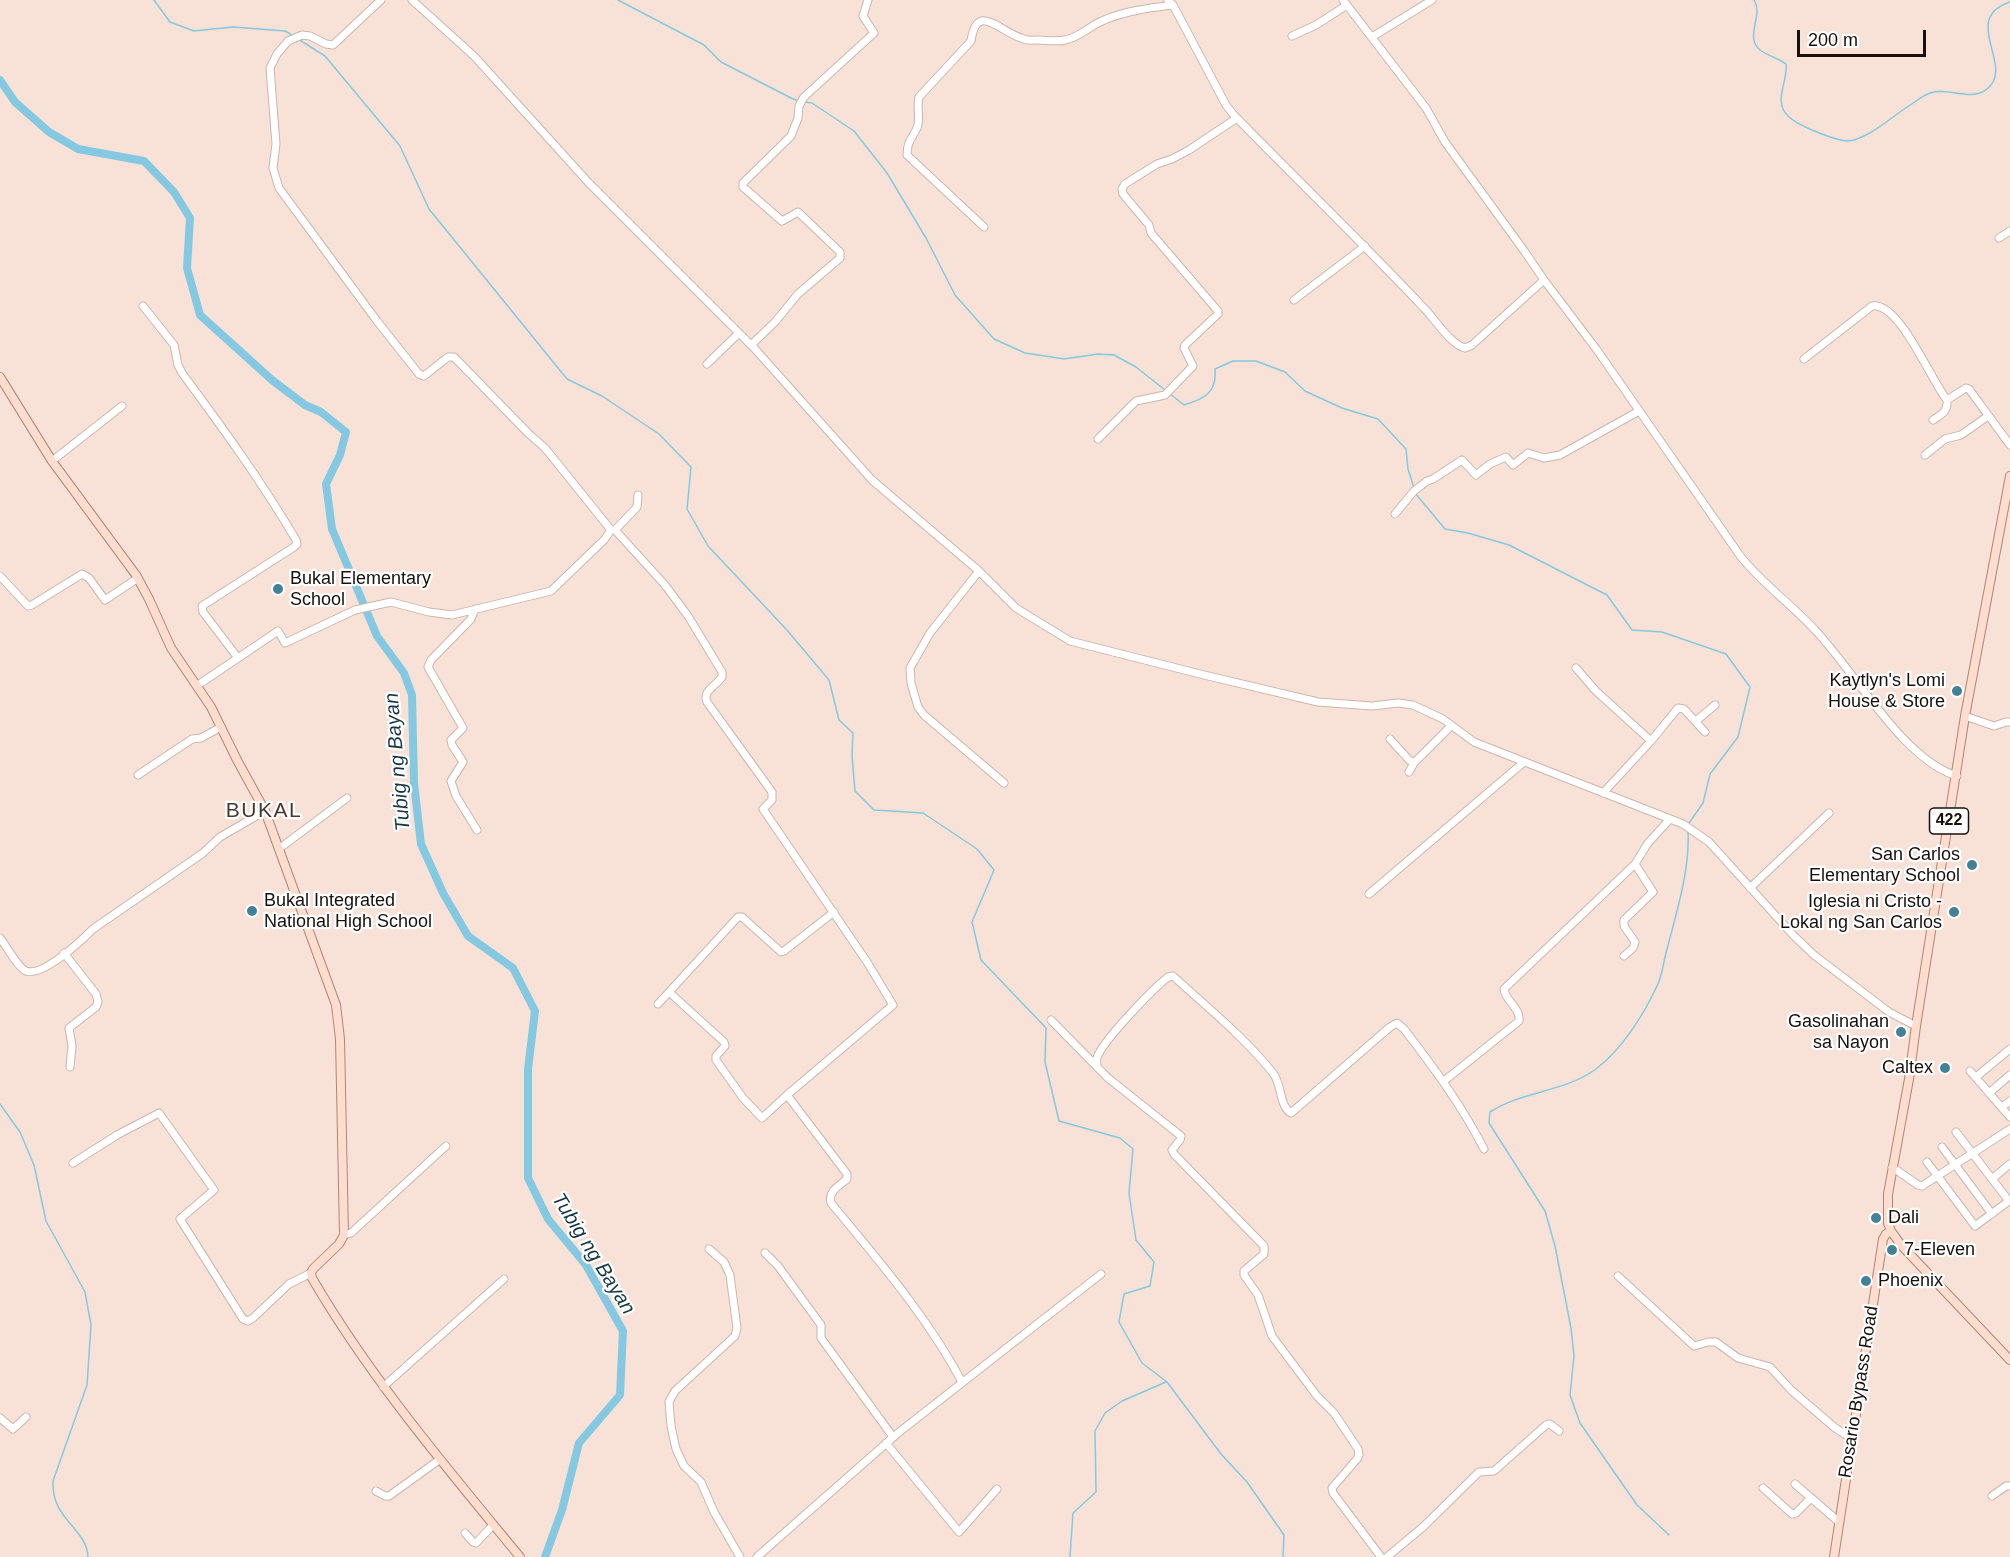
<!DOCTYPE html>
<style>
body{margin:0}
#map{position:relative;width:2010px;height:1557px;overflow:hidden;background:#f8e2d7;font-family:Arial,sans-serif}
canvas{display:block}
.scale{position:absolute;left:1797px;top:30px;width:129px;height:27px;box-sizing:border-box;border:3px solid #17100c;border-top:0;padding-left:8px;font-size:18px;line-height:21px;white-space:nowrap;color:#17100c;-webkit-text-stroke:4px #fff;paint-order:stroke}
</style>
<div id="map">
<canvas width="2010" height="1557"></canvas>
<div class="scale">200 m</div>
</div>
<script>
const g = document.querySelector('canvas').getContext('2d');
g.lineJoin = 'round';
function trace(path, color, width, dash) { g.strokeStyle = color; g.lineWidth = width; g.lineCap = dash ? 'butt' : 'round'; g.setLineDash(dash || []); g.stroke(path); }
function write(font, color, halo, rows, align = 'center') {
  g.font = font + ' Arial,sans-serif'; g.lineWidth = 4.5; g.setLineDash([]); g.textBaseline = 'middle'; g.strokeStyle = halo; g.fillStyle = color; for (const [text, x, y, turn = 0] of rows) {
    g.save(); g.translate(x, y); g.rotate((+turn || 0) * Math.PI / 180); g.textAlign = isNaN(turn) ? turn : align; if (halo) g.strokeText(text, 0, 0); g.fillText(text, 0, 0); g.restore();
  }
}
trace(new Path2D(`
 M154,0L170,22L194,31L233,27L285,31L294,36
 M618,0L704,45L721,62L793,99L800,101
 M1754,0C1764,15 1744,37 1760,50C1768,56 1778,58 1786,64C1788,78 1777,96 1783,109C1788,120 1803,126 1812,130C1824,135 1835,140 1847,141C1865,141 1892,117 1907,107C1914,103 1922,96 1930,93C1950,86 1975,105 1991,85C2010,61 1962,18 2010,2
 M298,39L325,56L400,146L429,209L567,379L602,396L659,434L691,467L687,509L708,546L786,629L829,680L839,720L853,733L852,756L855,791L874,810L923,813L977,849L994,870L972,922L981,960L1046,1028L1045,1062L1059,1121L1120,1138L1133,1149L1129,1193L1136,1240L1154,1262L1150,1286L1124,1294L1119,1322L1142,1363L1167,1382L1221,1454L1247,1482L1284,1535L1283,1557
 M804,102L812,103L854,131L887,173L926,238L955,295L994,339L1025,353L1064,359L1098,354L1114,355L1136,367L1165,390
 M1169,393L1184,405C1204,399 1217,393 1215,369L1233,361H1256L1285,372L1305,391L1342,408L1378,419L1406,449L1408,469L1414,488
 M1415,493L1445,529L1468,533L1509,545L1607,595L1632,630L1662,632L1726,654L1750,687L1738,737L1710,774L1703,803L1689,823
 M0,1104L20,1132L34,1165L46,1221L85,1292L91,1325L87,1385L53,1481C51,1520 87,1528 88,1557
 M1669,1535L1637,1505L1580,1423L1570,1395L1574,1356L1571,1328L1555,1246L1545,1211L1489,1123L1490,1112C1522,1091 1565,1092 1596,1069C1621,1050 1643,1016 1656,988C1662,978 1663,964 1666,953C1676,914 1690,871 1688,831
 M1070,1557L1073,1513L1096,1492L1095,1431L1105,1413L1122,1401L1166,1382`), '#84c9e1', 1.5);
trace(new Path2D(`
 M0,80L15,102L49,132L78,149L144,161L174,192L190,218L187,268L200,315L272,380L305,405L321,412L346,432L340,455L326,484L332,529L377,636L404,673L412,695L414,783L421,844L443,893L468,936L513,968L535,1011L528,1069V1178L548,1219L586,1265L623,1331L620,1395L579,1443L562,1510L545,1557`), '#84c9e1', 8);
const minor = new Path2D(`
 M381,0L333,45L326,44L310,36L302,35L288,41L277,54L270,68L276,144L273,168L279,188L377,321L419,374L424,376L448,357H454L528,433L545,448L611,530
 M412,0L474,56L588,182L755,349L872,480L979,571L1016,608L1070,641L1204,675L1318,702L1372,706L1398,703L1413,705L1443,719L1474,742L1683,824L1709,842L1794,936L1814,955L1889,1012L1916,1026
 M1168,0L1173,5L1226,105L1233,114C1296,179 1361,241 1423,307C1435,319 1450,344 1465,348L1472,345L1544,280
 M1343,0L1426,108L1445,142L1525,252L1544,280L1597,350L1741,557C1763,584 1792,605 1816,631C1855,672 1903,760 1957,776
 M1292,36L1316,25L1347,5
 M1372,37L1432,0
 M984,227L907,155C907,141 912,139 917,128C921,118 916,107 919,97L971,41C977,0 1000,33 1024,39C1028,41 1033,40 1037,40C1046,40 1056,42 1065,40C1078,38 1090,26 1102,21C1124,11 1149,8 1173,5
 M1999,238L2010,231
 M1294,300L1365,246
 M143,306L174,345L178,365L182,373C222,427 262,482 296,540L297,544L294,547L202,606L203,612L238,658
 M751,345L775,322L798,294L840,258V252L798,212L782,221L743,187V183L791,136L798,118L799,106L804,97L874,33L863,16L868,0
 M1804,359L1872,306C1900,302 1931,381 1947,400
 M707,364L739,333
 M1933,420C1942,414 1948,412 1947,400L1966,388L1969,389L2010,445
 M1098,439L1136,401L1165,395L1193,366L1184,348L1185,345L1218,314V311L1151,233L1149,225L1123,194L1122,189L1125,184L1157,164L1172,159L1189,150L1237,118
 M1925,455L1945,439L1961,435L1988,416
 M52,461L122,406
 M1395,514L1414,491L1427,481L1433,479L1462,460L1476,475L1490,464L1506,457L1513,465L1528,453L1544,458L1560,455L1639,411
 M615,530L637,507L638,495
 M979,571L930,633L910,668L911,683L918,707L924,715L1004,783
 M0,576L28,606L32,605L82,574L89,578L105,600L138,578
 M475,609L471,619L431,660L428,667L463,728L451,740L452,745L463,762L451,781L456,796L477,830
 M1576,668L1596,691L1651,741
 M198,685L278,631L285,643L355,610L391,602L429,612L452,615L551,591L604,540L611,530H615L665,585L688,616L722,672V677C716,686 702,691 707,702L772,792V800L763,809L867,962L893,1005L787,1095L847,1174V1179C839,1186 828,1191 831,1203C878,1260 927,1316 962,1382
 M1965,716L1994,726L2006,722H2010
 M1696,721L1715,705
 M1390,739L1409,760L1414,763
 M1409,772L1414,763L1451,726
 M138,775L192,739L201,738L221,727
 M1603,793L1651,741L1678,708L1684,709L1705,732
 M280,848L347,798
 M1750,888L1829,813
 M1369,894L1524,762
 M0,938C6,945 18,968 26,971C43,977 81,941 93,929L203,853L220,837L265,811
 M64,953L96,994L98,1002L96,1007L69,1028L72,1046L70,1067
 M1624,956L1633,948L1635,942L1624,926V920L1653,892L1635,864
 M669,992L724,1042L725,1046L716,1056V1060L743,1098L762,1118L787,1095
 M658,1004L738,917H742L781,952L784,951L834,912
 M1051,1020L1108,1078L1181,1136L1180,1140L1172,1150L1174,1154L1264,1246V1254L1244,1271V1275L1258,1295L1272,1336L1317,1396L1334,1413L1358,1449L1359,1455L1357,1459L1332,1488L1333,1493L1381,1557
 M1097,1067C1097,1064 1096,1060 1097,1058C1102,1041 1153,989 1168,977L1173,976C1207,1007 1244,1037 1273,1073C1282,1084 1279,1106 1291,1113L1390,1027L1397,1023L1404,1029C1434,1068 1462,1106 1484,1149
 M1970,1071L2010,1117
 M1976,1077L2010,1049
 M1444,1081L1519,1021C1521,1008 1505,1001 1504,989L1635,864L1648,843L1670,819
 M1989,1093L2010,1075
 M2002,1107L2010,1101
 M1942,1147L1992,1214
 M1927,1162L1975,1226L2009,1201L1956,1132
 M73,1163L117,1135L159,1113L214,1190L180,1219L243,1319L248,1321L253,1318L289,1284L311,1273
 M1892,1167L1918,1185L1922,1186L2010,1129
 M1992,1179L2010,1164
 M344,1235L351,1233L446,1146
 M709,1249L724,1262L730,1275L737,1328L735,1336L675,1391L669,1402L671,1426L676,1449L684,1466L701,1482L714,1512L740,1557
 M765,1253L778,1266L821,1325V1338L893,1437
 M1618,1276L1694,1346L1708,1342H1716L1738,1358L1770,1367L1791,1390L1834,1427L1852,1439
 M383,1387L504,1279
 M0,1418L13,1429L26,1417
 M886,1443L959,1532L997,1489
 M1795,1484L1839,1522
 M1763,1488L1792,1514L1796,1513L1811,1498
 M376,1491L385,1496H389L439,1460
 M1992,1496L2006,1486H2010
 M465,1533L473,1542L476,1543L493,1525
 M757,1557L898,1433L1101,1274
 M1387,1557L1423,1527L1479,1472L1494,1471L1546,1425L1550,1424L1559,1431`);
const major = new Path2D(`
 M0,377L52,461L136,575L149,599L171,648L211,707L237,760L265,811L336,1005L340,1039L344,1235L339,1244L313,1269L311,1273L312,1278C371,1379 446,1467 520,1557
 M2010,476L1965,716L1916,1026L1909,1079L1888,1194V1223L1891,1231L1901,1245L2010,1360
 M1834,1557L1883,1239L1886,1234L1891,1231`);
trace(minor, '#cbb6ac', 9);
trace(major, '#ad8775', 10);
trace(minor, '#fff', 7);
trace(major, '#feddce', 8);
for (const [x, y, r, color] of [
 [278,589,6,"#438196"],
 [1957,691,6,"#438196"],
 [1972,865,6,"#438196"],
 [252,911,6,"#438196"],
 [1954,912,6,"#438196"],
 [1901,1032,6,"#438196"],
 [1945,1068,6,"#438196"],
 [1876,1218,6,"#438196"],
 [1892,1250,6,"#438196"],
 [1866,1281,6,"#438196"]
]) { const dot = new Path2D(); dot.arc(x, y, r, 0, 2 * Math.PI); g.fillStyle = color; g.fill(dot); trace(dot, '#fff', 2); }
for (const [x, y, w] of [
 [1949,821,39]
]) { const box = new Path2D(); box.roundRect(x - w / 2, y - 13, w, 26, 4.5); g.fillStyle = '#fff'; g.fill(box); trace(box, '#17100c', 1.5); }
write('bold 16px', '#17100c', null, [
 ["422",1949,821]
]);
write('18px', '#17100c', '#fff', [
 ["Bukal Elementary",290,579],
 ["School",290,600],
 ["Kaytlyn's Lomi",1945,681,"right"],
 ["House & Store",1945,702,"right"],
 ["San Carlos",1960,855,"right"],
 ["Elementary School",1960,876,"right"],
 ["Bukal Integrated",264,901],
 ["National High School",264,922],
 ["Iglesia ni Cristo -",1942,902,"right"],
 ["Lokal ng San Carlos",1942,923,"right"],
 ["Gasolinahan",1889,1022,"right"],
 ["sa Nayon",1889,1043,"right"],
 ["Caltex",1933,1068,"right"],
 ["Dali",1888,1218],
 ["7-Eleven",1904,1250],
 ["Phoenix",1878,1281]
], 'left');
write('18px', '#17100c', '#fff', [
 ["Rosario Bypass Road",1859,1392,-81]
]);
write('italic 20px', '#173843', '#fff', [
 ["Tubig ng Bayan",398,762,-95],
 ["Tubig ng Bayan",593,1254,58]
]);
g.letterSpacing = '1.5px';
write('21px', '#493830', '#fff', [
 ["BUKAL",264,811]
]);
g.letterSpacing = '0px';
</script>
